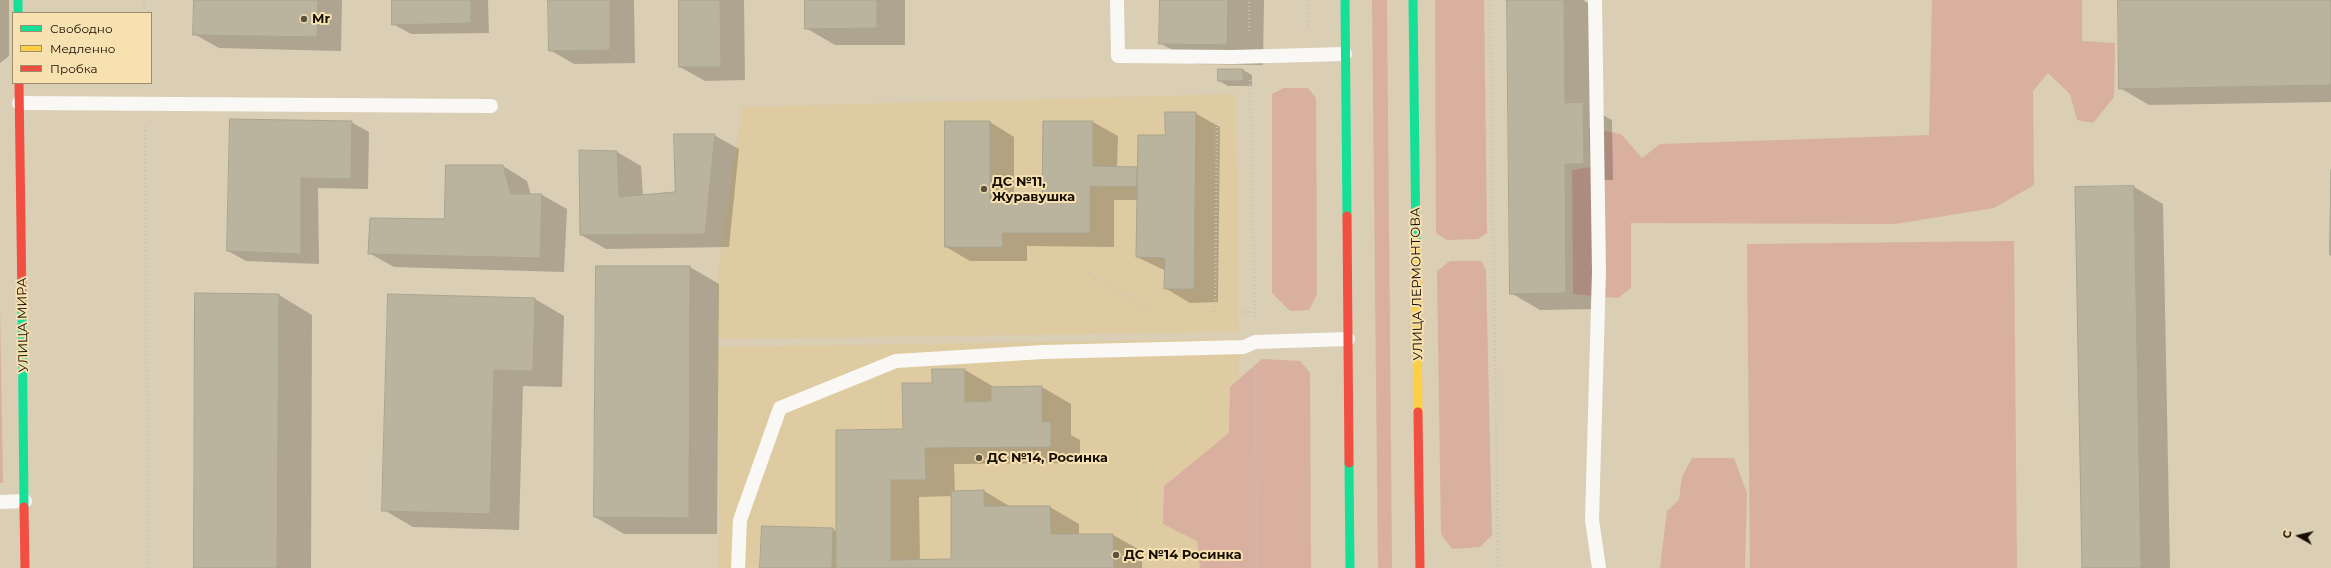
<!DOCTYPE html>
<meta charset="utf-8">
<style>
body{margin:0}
#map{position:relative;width:2331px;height:568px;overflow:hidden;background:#daceb4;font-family:Montserrat,sans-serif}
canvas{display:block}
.legend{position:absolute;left:12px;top:12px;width:140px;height:72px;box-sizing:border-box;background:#f8e1b1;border:1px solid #9e8d6a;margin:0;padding:5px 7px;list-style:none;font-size:12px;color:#160e00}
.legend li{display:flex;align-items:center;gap:8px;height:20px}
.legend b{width:20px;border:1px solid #9e8d6a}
.north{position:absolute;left:2279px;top:516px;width:40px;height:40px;-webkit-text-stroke:3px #f8e1b1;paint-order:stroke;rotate:278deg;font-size:11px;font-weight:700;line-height:16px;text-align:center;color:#160e00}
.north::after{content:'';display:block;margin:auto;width:14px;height:18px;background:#160e00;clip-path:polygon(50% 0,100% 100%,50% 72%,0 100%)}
</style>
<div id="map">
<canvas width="2331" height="568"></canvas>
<ul class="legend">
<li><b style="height:5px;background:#16e098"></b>Свободно</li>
<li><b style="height:5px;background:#ffcf43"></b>Медленно</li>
<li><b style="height:5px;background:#f24e42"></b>Пробка</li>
</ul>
<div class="north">С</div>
</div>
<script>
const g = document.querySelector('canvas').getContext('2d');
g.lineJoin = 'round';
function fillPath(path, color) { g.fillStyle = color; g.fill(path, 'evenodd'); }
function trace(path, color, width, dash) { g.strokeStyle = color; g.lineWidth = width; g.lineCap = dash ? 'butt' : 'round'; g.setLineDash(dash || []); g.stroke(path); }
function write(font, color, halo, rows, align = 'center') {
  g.font = font + ' Montserrat,sans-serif'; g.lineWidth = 4; g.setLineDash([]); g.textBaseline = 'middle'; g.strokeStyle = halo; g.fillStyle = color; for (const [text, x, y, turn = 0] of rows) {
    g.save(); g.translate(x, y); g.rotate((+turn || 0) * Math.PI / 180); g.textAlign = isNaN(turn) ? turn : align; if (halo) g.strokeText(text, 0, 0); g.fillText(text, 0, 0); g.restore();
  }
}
fillPath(new Path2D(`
 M1236,94L1239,332L718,339V271L742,107Z
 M1239,339V568H719L718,347Z`), '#dfcba1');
fillPath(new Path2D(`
 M1372,0H1387L1392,568H1378Z
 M1435,0H1484L1487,233L1478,239L1447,240L1436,233Z
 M1932,0H2082V41L2115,43L2114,97L2093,123L2077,120L2070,94L2048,73L2033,91L2034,185L1994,208L1895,224L1631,223V288L1618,298L1573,294L1572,170L1590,167L1589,128L1621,134L1642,158L1660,144L1929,135Z
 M1284,88H1308L1316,98L1317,294L1309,310L1290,311L1272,293V94Z
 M2014,241L2017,568H1750L1747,244Z
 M1450,261H1481L1486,270L1492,535L1480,547L1452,549L1441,534L1437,271Z
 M0,306L3,483H0Z
 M1262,359L1300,361L1310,373L1311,568H1200L1197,541L1163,524L1164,486L1229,433L1230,387Z
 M1692,458H1734L1747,493L1745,568H1660L1667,511L1679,500L1682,477Z`), '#d9afa0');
fillPath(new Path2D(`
 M0,0H9V56L0,63Z
 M195,0H342L341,51L219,48L194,34Z
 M393,0H488L489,33L411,34L393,24Z
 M549,0H634L635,63L574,64L550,50Z
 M680,0H744L745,80L705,81L680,67Z
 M806,0H905V45H835L806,28Z
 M1161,0H1264L1263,65L1196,64L1160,43Z
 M1508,0H1583L1593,6L1594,110L1612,120L1613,180H1594L1595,309L1540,310L1511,293Z
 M2119,0H2331V102L2149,105L2120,88Z
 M1243,70L1252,75V86H1228L1219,81Z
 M1195,113L1220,127L1218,302L1190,303L1165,288L1166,271L1137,257L1138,200H1114V247L1027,246V261H970L946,247L990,122L1014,137V203H1043L1044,122H1093L1118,136L1117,168H1138L1166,136Z
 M351,122L369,132L368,189L318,188L319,264L246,261L228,251Z
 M714,135L739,149L729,247L606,249L581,235L617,152L641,166L643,196L676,193Z
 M503,166L527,181L531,195H542L567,209L564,272L394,267L369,253L445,220Z
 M2134,187L2163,204L2170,568H2083Z
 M597,267H690L719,284L717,534H624L595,517Z
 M279,295L312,315L311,568H195Z
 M389,295L535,299L564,316L562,387L523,386L519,530L413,527L384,510Z
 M965,370L994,387H1042L1071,404V435L1080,440V463L954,464L955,492L984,491L1011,507H1050L1079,524V535H1113L1142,551V568H761L763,527L833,529L837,532L933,384ZM952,496V560L920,561L919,497Z`), '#0003');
const building = new Path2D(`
 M194,0H318L317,37L193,35Z
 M392,0H471V23L392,25Z
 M548,0H610V50L549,51Z
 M679,0H720L721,67H679Z
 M805,0H877V28L805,29Z
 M1160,0H1228L1227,45L1159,44Z
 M1507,0H1564L1565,103L1583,102L1584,164H1565L1566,293L1510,294Z
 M2118,0H2331V85L2119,89Z
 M1218,69H1243V81H1218Z
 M1165,112H1196L1194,289H1164L1165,258L1136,257L1138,135H1165Z
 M230,119L352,121L351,179L301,178V254L227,251Z
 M945,121H990V202H1042L1043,121H1093V166L1137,167V187L1090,186V233H1002L1003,247H945Z
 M674,134H715L705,234L580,235L579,150L617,151L619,197L675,192Z
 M446,165H503L511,194H542L540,258L368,254L370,218L444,219Z
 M2331,170V255H2330Z
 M2134,186L2141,568H2082L2075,187Z
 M596,266H690L689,518L594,517Z
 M195,293L279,294L277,568H194Z
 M388,294L535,298L533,371L494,370L490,514L382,511Z
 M932,369H965V402L991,401V387L1042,386V422H1051V447L925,448L926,480H891V560L951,559V491L984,490V506H1050L1051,534H1113L1114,568H836V430L903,429L902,383H932Z
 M762,526L833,528L832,568H760Z`);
fillPath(building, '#bab49f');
trace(building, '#a9a48f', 1);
trace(new Path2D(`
 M144,0V13
 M1308,0V26
 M1490,0L1498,568
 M1249,31V0
 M1250,80L1255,317
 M145,127L148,568
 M1088,273L1152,312H1255
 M1215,312L1217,118
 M1255,368L1257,568`), '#c7c4bc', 2.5, [1, 3]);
trace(new Path2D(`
 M1117,0L1118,56L1233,57L1345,54
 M1595,0L1599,271L1592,520L1599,568
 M19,103L491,106
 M0,502L25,501
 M738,568L740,520L780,408L896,361L1043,352L1244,347L1255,342L1348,339`), '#f9f8f4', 14);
trace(new Path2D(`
 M18,0V13
 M1345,0L1347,216
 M1413,0L1416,247
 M22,301L24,507
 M1349,463L1350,568`), '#16e098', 9);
trace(new Path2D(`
 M1416,247L1418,412`), '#ffcf43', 9);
trace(new Path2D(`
 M19,83L22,301
 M1347,216L1349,463
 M1418,412L1420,568
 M24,507L25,568`), '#f24e42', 9);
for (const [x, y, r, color] of [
 [304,19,4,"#5b513f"],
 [984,189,4,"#5b513f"],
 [979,458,4,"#5b513f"],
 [1116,555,4,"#5b513f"]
]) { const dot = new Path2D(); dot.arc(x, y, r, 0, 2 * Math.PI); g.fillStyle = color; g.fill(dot); trace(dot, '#f8e1b1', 1.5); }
write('bold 13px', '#160e00', '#f8e1b1', [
 ["Mr",312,19],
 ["ДС №11,",992,182],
 ["Журавушка",992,197],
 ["ДС №14, Росинка",987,458],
 ["ДС №14 Росинка",1124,555]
], 'left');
write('13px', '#160e00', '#f8e1b1', [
 ["УЛИЦА ЛЕРМОНТОВА",1417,284,-91],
 ["УЛИЦА МИРА",23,325,-91]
]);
</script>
